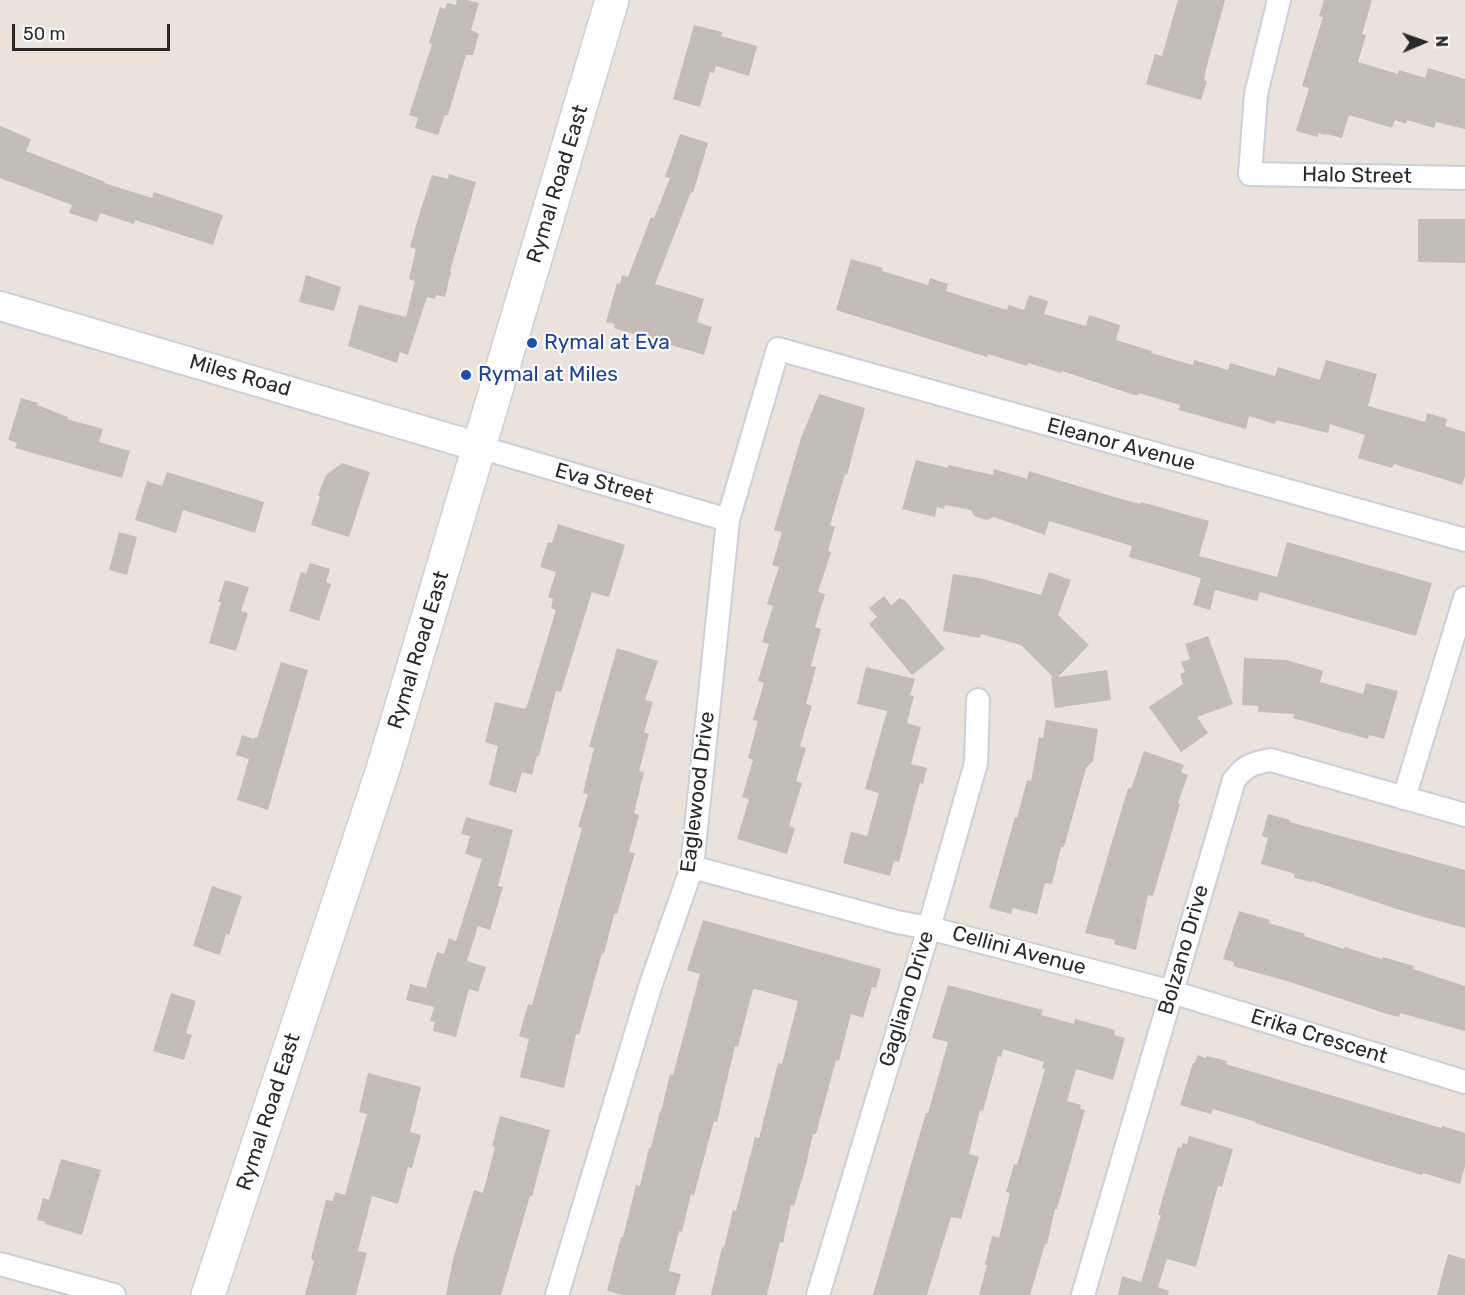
<!DOCTYPE html>
<style>
body{margin:0}
#map{position:relative;width:1465px;height:1295px;overflow:hidden;background:#eae2db;font-family:Rubik,sans-serif}
canvas{display:block}
.north{position:absolute;left:1393px;top:12px;width:60px;height:60px;-webkit-text-stroke:4px #fff;paint-order:stroke;rotate:88deg;font-size:16px;font-weight:700;line-height:24px;text-align:center;color:#292929}
.north::after{content:'';display:block;margin:auto;width:21px;height:27px;background:#292929;clip-path:polygon(50% 0,100% 100%,50% 72%,0 100%)}
.scale{position:absolute;left:12px;top:24px;width:158px;height:27px;box-sizing:border-box;border:3px solid #292929;border-top:0;padding-left:8px;font-size:18px;line-height:21px;white-space:nowrap;color:#292929;-webkit-text-stroke:4px #fff;paint-order:stroke}
</style>
<div id="map">
<canvas width="1465" height="1295"></canvas>
<div class="north">N</div>
<div class="scale">50 m</div>
</div>
<script>
const g = document.querySelector('canvas').getContext('2d');
g.lineJoin = 'round';
function fillPath(path, color) { g.fillStyle = color; g.fill(path, 'evenodd'); }
function trace(path, color, width, dash) { g.strokeStyle = color; g.lineWidth = width; g.lineCap = dash ? 'butt' : 'round'; g.setLineDash(dash || []); g.stroke(path); }
function write(font, color, halo, rows, align = 'center') {
  g.font = font + ' Rubik,sans-serif'; g.lineWidth = 4.5; g.setLineDash([]); g.textBaseline = 'middle'; g.strokeStyle = halo; g.fillStyle = color; for (const [text, x, y, turn = 0] of rows) {
    g.save(); g.translate(x, y); g.rotate((+turn || 0) * Math.PI / 180); g.textAlign = isNaN(turn) ? turn : align; if (halo) g.strokeText(text, 0, 0); g.fillText(text, 0, 0); g.restore();
  }
}
fillPath(new Path2D(`
 M457,0H467L479,3L471,30L479,34L473,55H466L448,115H445L438,135L415,128L418,118L409,115L432,44L429,43L440,7L445,9L447,3L456,5Z
 M1178,0H1225L1206,69L1204,80L1207,81L1201,100L1146,84L1155,54L1162,56Z
 M1324,0H1372L1362,34L1366,35L1358,62L1398,74L1399,70L1425,78L1428,68L1465,79V129L1436,122L1434,128L1407,120L1406,124L1395,120L1392,128L1349,115L1342,138L1326,134V135L1318,133V137L1296,131L1309,88L1302,86L1323,17L1319,16Z
 M694,25L722,32L721,36L757,46L749,76L716,66L714,73L710,72L700,107L673,99Z
 M0,126L31,139L26,151L105,182L104,183L152,198L154,192L223,215L213,245L135,220L134,224L100,213L97,222L69,213L72,205L0,178Z
 M680,134L708,143L693,193L691,192L655,284L704,299L697,322L712,327L704,355L614,328L615,324L606,322L617,283L620,284L622,275L628,277L651,217L654,218L670,178L665,177Z
 M449,174L476,182L450,271L451,272L445,297L436,295L435,299L427,297L408,355L400,352L397,363L348,346L359,305L406,317L415,281L409,279L416,249L410,247L420,212L432,175L448,179Z
 M1418,219H1465V263L1418,262Z
 M851,259L883,268L882,271L928,285L930,278L948,284L946,291L1007,310L1009,305L1024,310L1029,295L1048,301L1044,314L1086,326L1089,315L1120,325L1116,340L1152,351L1151,353L1193,365L1194,360L1228,370L1230,363L1275,376L1278,367L1320,380L1326,360L1377,374L1368,406L1425,422L1427,413L1447,419L1445,426L1465,432V476L1462,485L1394,464L1392,468L1358,458L1365,435L1330,424L1328,433L1276,420L1275,424L1249,416L1246,429L1179,410L1180,405L1139,393V395H1134L1062,371L1061,373L1028,363L1027,366L988,354L987,357L836,310Z
 M306,275L341,287L334,311L299,302Z
 M819,394L865,408L847,475L845,474L830,525L835,527L828,551L831,552L818,592L825,594L815,627L821,629L811,666L816,667L806,704L812,706L800,746L806,748L796,781L802,783L789,826L795,828L787,854L737,839L749,799L742,797L753,760L748,758L758,721L753,720L764,683L758,681L769,644L762,642L773,606L767,604L779,567L772,565L782,532L774,530L801,438Z
 M21,398L38,403L37,405L68,417L67,419L103,429L99,442L130,451L122,478L15,448L17,443L8,440Z
 M916,460L948,468V465L993,475L994,469L1027,479L1029,471L1104,494L1140,504L1141,502L1209,521L1199,556L1277,577L1287,542L1432,583L1416,636L1260,592L1257,601L1215,590L1210,610L1193,605L1201,578L1129,557L1132,546L1049,521L1045,535L994,517L987,520L974,516L971,510L945,505L944,509L937,507L935,517L902,509Z
 M342,463L370,472L349,537L311,525L320,497L318,495L326,475Z
 M167,472L264,502L255,533L183,510L176,533L135,520L147,481L162,486Z
 M558,524L625,545L609,597L592,592L561,692L556,691L539,756H537L532,775L522,772L516,793L489,785L498,746L485,742L495,702L525,709L527,706L556,610L551,608L553,599L548,597L556,572L540,567L548,542L552,543Z
 M119,532L137,537L127,575L109,570Z
 M310,563L330,569L326,582L331,584L319,621L289,611L301,572L306,574Z
 M1049,572L1071,580L1058,615L1089,645L1058,677L1107,670L1111,700L1055,708L1051,678L1053,677L1021,645L981,634L980,638L943,631L953,574L979,578L1041,595Z
 M225,580L249,587L241,611L248,613L236,651L209,643L221,602H218Z
 M884,596L891,605L900,598L902,600L904,599L945,649L912,675L869,624L877,617L869,608Z
 M1208,636L1233,704L1197,717L1208,733L1181,752L1149,707L1183,684L1180,674L1185,672L1181,662L1190,659L1185,644Z
 M617,648L658,661L645,700L653,702L644,732L649,734L639,771L644,772L634,813L639,815L629,852L635,853L617,914H614L604,954L602,953L579,1035L576,1034L564,1088L520,1077L529,1039L519,1036L528,1004L532,1005L582,828L578,827L588,794L583,793L594,748L589,747Z
 M1244,658L1287,660L1323,671L1320,682L1363,694L1366,683L1398,691L1384,739L1369,735L1368,739L1293,718L1295,714L1258,712V706L1242,705Z
 M281,662L308,670L268,810L237,800L249,759L236,755L242,735L254,739L255,737L257,738Z
 M866,667L915,679L910,695L914,696L907,723L921,727L911,764L927,768L923,784L920,783L899,862L894,861L890,876L843,863L851,832L867,836L879,793L865,789L887,711L857,704Z
 M1046,720L1098,729L1093,761L1086,768L1064,847H1061L1052,884L1045,883L1037,914L1013,908L1011,914L989,908L1015,817L1017,818L1027,780L1031,781L1039,737L1043,738Z
 M1144,751L1184,765L1181,772L1188,775L1178,803L1180,804L1153,896L1148,895L1136,950L1114,944L1115,940L1085,933L1128,788L1131,789Z
 M1268,814L1290,820V822L1465,870V928L1406,912L1312,881L1311,882L1294,878L1295,874L1261,864L1268,838L1262,836Z
 M466,817L513,830L498,886L503,887L490,930L478,926L467,961L486,967L478,992L469,989L456,1037L433,1031L435,1022L430,1021L434,1007L406,1000L410,984L426,988L437,952L444,954L449,938L456,941L482,859L465,854L470,836L461,834Z
 M212,886L242,896L229,935L226,934L220,955L193,946Z
 M1239,911L1270,920L1269,923L1305,934L1304,936L1344,949L1345,947L1382,959L1383,957L1414,966L1413,969L1465,986V1031L1400,1013L1399,1017L1384,1013L1290,982L1233,966L1234,962L1223,959Z
 M703,920L881,969L876,988L872,987L863,1018L851,1014L839,1061L836,1060L816,1134H813L805,1169L794,1206L791,1205L783,1243L780,1242L767,1295H711L722,1247L724,1248L733,1210L736,1211L755,1137L759,1138L778,1063L782,1064L798,1001L755,989H753L738,1047L735,1046L717,1122L714,1121L694,1195L691,1194L682,1232L679,1231L669,1271L681,1274L675,1295H623L607,1291L621,1237H623L636,1185L640,1186L649,1148H651L660,1111L661,1112L670,1074L673,1075L700,974L687,970Z
 M948,985L1043,1010L1041,1015L1074,1024L1075,1019L1115,1030L1114,1035L1125,1038L1113,1080L1076,1069L1067,1101L1081,1105L1080,1109L1085,1110L1057,1209H1055L1047,1244H1045L1030,1295H979L987,1265H985L992,1236L999,1238L1010,1193L1006,1192L1014,1164L1017,1165L1045,1069L1042,1068L1044,1062L1003,1049L1001,1057L998,1056L983,1111L980,1110L969,1154L979,1157L961,1219L951,1217L927,1295H873L918,1140L926,1113H928L948,1042L932,1038Z
 M171,993L196,1001L186,1033L192,1035L184,1060L153,1051Z
 M1197,1055L1206,1058L1207,1056L1227,1061L1226,1064L1441,1128L1442,1126L1465,1133V1166L1460,1184L1423,1173L1422,1175L1377,1162L1255,1123L1256,1122L1213,1109L1211,1114L1180,1105L1193,1063H1195Z
 M368,1073L421,1087L410,1132L421,1135L412,1168L408,1167L398,1204L372,1196L358,1251L367,1253L356,1295H305L314,1261L311,1258L326,1200L333,1201L335,1192L345,1195L367,1114L359,1112Z
 M500,1116L550,1130L532,1196H530L501,1295H446L453,1259L474,1190L483,1193L495,1147L492,1146Z
 M1189,1136L1233,1149L1222,1187L1218,1186L1196,1267L1167,1259L1158,1287L1169,1291L1168,1295H1118L1122,1276L1141,1282L1161,1215H1158L1164,1193L1178,1147L1181,1148L1183,1143L1187,1144Z
 M61,1159L101,1170L82,1235L45,1224L46,1222L37,1220L43,1198L49,1200Z
 M1448,1254L1465,1259V1295H1437Z`), '#c3bdb7');
const minor = new Path2D(`
 M1279,0L1256,94L1250,174L1465,178
 M479,447L728,520
 M1404,798L1465,598
 M692,867L897,922L929,928L1172,992L1465,1082
 M0,1264L114,1295
 M557,1295L650,987L692,867L728,520L778,349L1465,540
 M818,1295L929,928L976,763L978,700
 M1083,1295L1234,780C1246,765 1253,763 1271,760L1465,815`);
const tertiary = new Path2D(`
 M0,306L479,447`);
const secondary = new Path2D(`
 M208,1295L384,766L612,0`);
trace(minor, '#cacfda', 26);
trace(tertiary, '#cacfda', 32);
trace(secondary, '#cacfda', 36);
trace(minor, '#fff', 22);
trace(tertiary, '#fff', 28);
trace(secondary, '#fff', 33);
for (const [x, y, r, color] of [
 [532,343,6,"#1a4fb4"],
 [466,375,6,"#1a4fb4"]
]) { const dot = new Path2D(); dot.arc(x, y, r, 0, 2 * Math.PI); g.fillStyle = color; g.fill(dot); trace(dot, '#fff', 2); }
write('21px', '#292929', '#fff', [
 ["Halo Street",1357,176,1],
 ["Rymal Road East",558,184,-73],
 ["Miles Road",240,376,16],
 ["Eleanor Avenue",1121,445,15],
 ["Eva Street",604,484,16],
 ["Rymal Road East",419,650,-73],
 ["Eaglewood Drive",698,792,-83],
 ["Bolzano Drive",1184,950,-74],
 ["Cellini Avenue",1019,951,15],
 ["Gagliano Drive",907,999,-73],
 ["Erika Crescent",1319,1037,17],
 ["Rymal Road East",269,1112,-72]
]);
write('21px', '#164399', '#fff', [
 ["Rymal at Eva",544,343],
 ["Rymal at Miles",478,375]
], 'left');
</script>
